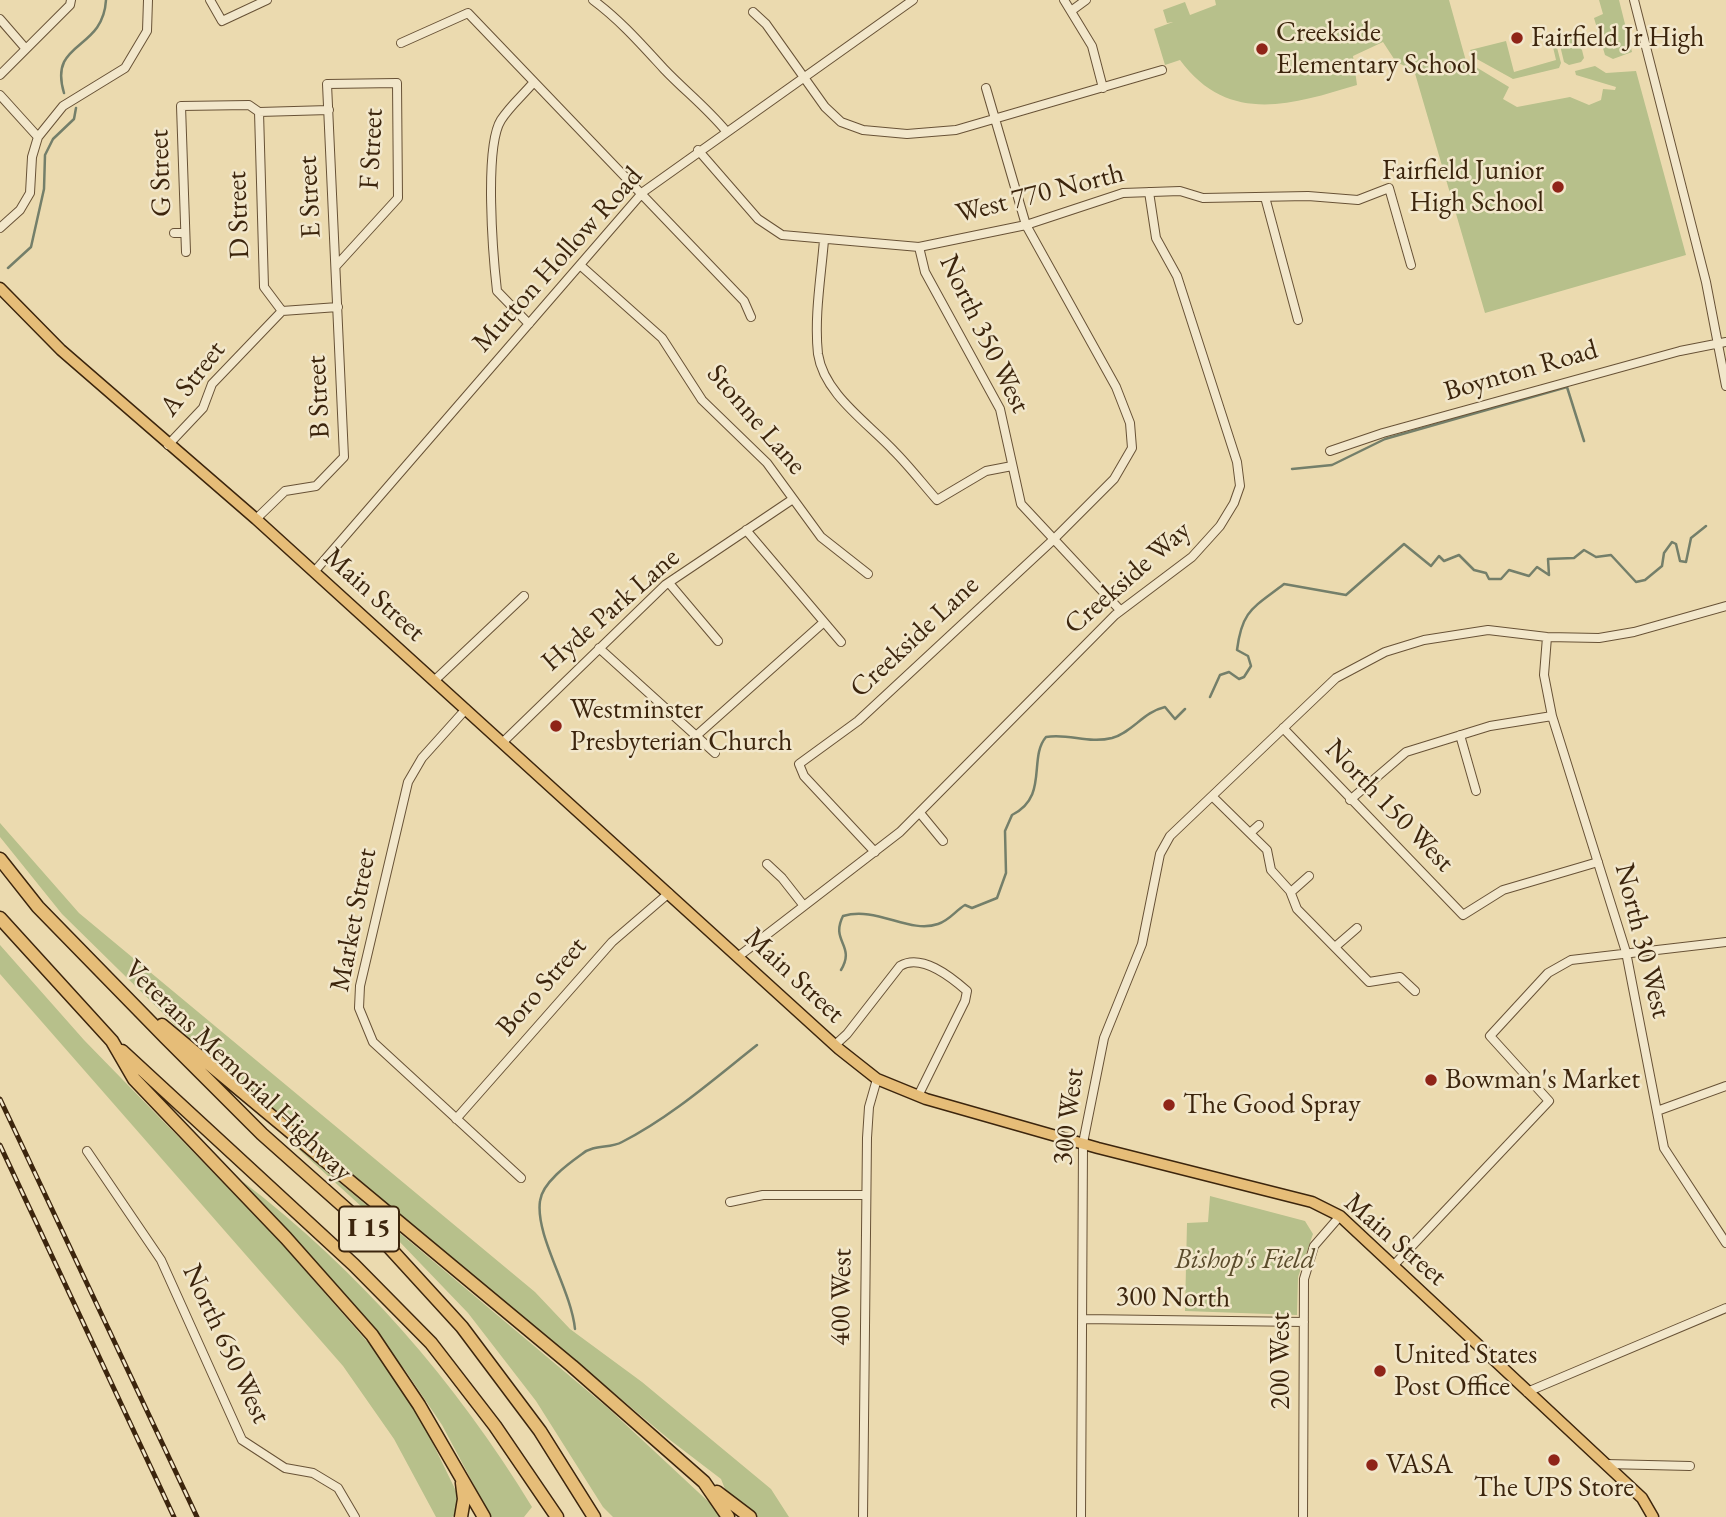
<!DOCTYPE html>
<style>
body{margin:0}
canvas{display:block;background:#ebdaaf}
</style>
<canvas width="1726" height="1517"></canvas>
<script>
const g = document.querySelector('canvas').getContext('2d');
g.lineJoin = 'round';
function fillPath(path, color) { g.fillStyle = color; g.fill(path, 'evenodd'); }
function trace(path, color, width, dash) { g.strokeStyle = color; g.lineWidth = width; g.lineCap = dash ? 'butt' : 'round'; g.setLineDash(dash || []); g.stroke(path); }
function write(font, color, halo, rows, align = 'center') {
  g.font = font + ' "EB Garamond",serif'; g.lineWidth = 5; g.setLineDash([]); g.textBaseline = 'middle'; g.strokeStyle = halo; g.fillStyle = color; for (const [text, x, y, turn = 0] of rows) {
    g.save(); g.translate(x, y); g.rotate((+turn || 0) * Math.PI / 180); g.textAlign = isNaN(turn) ? turn : align; if (halo) g.strokeText(text, 0, 0); g.fillText(text, 0, 0); g.restore();
  }
}
fillPath(new Path2D(`
 M1215,0H1449L1466,61L1509,87L1503,99L1517,107L1570,97L1589,105L1601,100L1603,89L1615,90L1616,87L1576,75L1575,71L1595,66L1606,73L1636,71L1686,255L1485,313L1414,70L1396,62L1383,42L1353,56L1357,85C1291,105 1228,125 1180,60L1165,65L1154,29L1173,22L1167,23L1163,10L1185,2L1190,15L1216,5Z
 M1599,0H1619L1632,52L1613,59L1605,55L1594,18L1603,14Z
 M1567,32L1582,50L1584,58L1581,62L1569,65L1564,62L1558,37Z
 M1550,34L1554,36L1561,63L1559,68L1513,79L1475,58L1470,50L1506,41L1514,72L1556,60Z
 M0,823L79,913L535,1292L570,1329L642,1382L771,1489L789,1517H758L725,1489L721,1479L670,1440L179,1029L62,914L0,837Z
 M0,945L84,1040L274,1235L370,1345L419,1415L455,1489L458,1496L457,1513L452,1517H436L394,1439L343,1366L0,974Z
 M283,1135L609,1409L712,1505L720,1517H613L603,1507L536,1401L468,1313L396,1238Z
 M242,1181C358,1269 457,1383 532,1507L524,1517H491L442,1425L405,1370Z
 M1210,1196L1305,1221L1313,1234L1298,1277L1297,1315L1185,1311L1187,1223L1208,1222Z`), '#b7c08b');
trace(new Path2D(`
 M64,93C48,40 103,52 106,0
 M8,268L31,247L44,189L45,155L53,139L74,119L76,108
 M1292,469L1332,465L1385,439L1567,387L1584,441
 M1210,697L1220,675L1229,672L1239,679L1244,677L1251,666L1248,656L1237,650C1242,610 1253,608 1284,584L1346,595L1404,544L1431,566L1439,556L1444,561L1459,555L1474,570L1486,573L1489,579H1501L1509,570L1529,576L1537,567L1549,575L1548,559L1574,558L1584,550L1596,557L1611,555L1636,582L1645,580L1662,566L1664,553L1672,542L1676,544L1680,561L1686,562L1691,538L1706,526
 M841,970C856,945 830,942 843,916C877,906 909,934 938,924C950,920 955,911 965,905L972,908L997,898L1006,873L1005,831L1012,815C1049,797 1028,758 1046,737C1069,733 1088,744 1112,738C1133,732 1143,712 1165,707L1175,719L1185,709
 M575,1329C571,1289 535,1236 540,1201C542,1183 568,1164 582,1154C594,1144 610,1149 622,1142C671,1117 714,1079 757,1045`), '#747f6a', 2.5);
const minor = new Path2D(`
 M210,0L222,21L267,0
 M593,0C620,20 641,44 664,69C685,91 705,106 726,131
 M1064,0L1092,46L1103,88
 M1634,0L1706,282L1726,386
 M1071,11L1086,0
 M753,12L766,24L825,107L841,122L863,130L907,134L956,130L1162,70
 M0,19L26,49
 M401,43L468,13L744,301L751,317
 M0,75L70,5L71,0
 M0,95L38,137
 M259,112L264,287L282,311
 M259,112L329,110
 M698,150L758,219L782,235L919,247L1026,225L1123,193L1180,191L1203,198L1308,196L1358,200L1389,188L1411,265
 M1265,197L1298,320
 M0,228L20,210L30,193L32,157L38,137L63,106L125,68L147,31L148,0
 M174,233H185
 M824,240C821,277 814,317 818,354C824,394 868,423 894,451C909,466 922,483 937,500L986,471L1012,466
 M919,247L925,272L1000,409L1021,504L1120,610
 M186,252L181,106L249,105L259,112
 M580,265L662,338L702,400L767,463L821,537L868,574
 M282,311L338,307
 M529,324L497,291C493,256 484,147 501,120C510,106 523,95 533,83
 M168,445L203,408L212,384L282,311
 M1330,451L1383,433L1680,351L1726,342
 M256,519L285,491L316,486L344,457L327,84L397,83L398,198L336,266
 M746,530L841,642
 M314,572L643,192L913,0
 M669,583L718,641
 M1547,637L1544,675L1552,716L1626,952L1664,1148L1726,1243
 M599,648L715,753
 M435,680L524,596
 M466,709L422,758L408,782L360,986L359,1008L373,1042L521,1178
 M1283,728L1463,915L1503,890L1598,862
 M1460,735L1476,791
 M696,736L824,622
 M503,742L665,585L793,499
 M1213,797L1267,850L1271,870L1290,891L1297,909L1369,982L1400,977L1415,991
 M1350,800L1406,752L1490,726L1552,716
 M920,813L943,841
 M1250,833L1259,825
 M875,852L804,776L799,764L858,721L1053,540L1114,479L1132,448L1130,423L1116,387L1026,225L986,88
 M767,864L782,878L804,906
 M1291,892L1309,876
 M1335,947L1357,928
 M739,956L900,832L1115,615L1192,557L1220,526L1234,503L1240,486L1237,462L1177,276L1156,238L1149,192
 M835,1045L847,1034L900,966C921,953 950,976 967,991L965,1001L918,1096
 M1657,1111L1726,1086
 M456,1119L612,942L669,893
 M87,1151L161,1260L242,1440L285,1468L313,1473L338,1488L355,1517
 M730,1202L763,1195H866
 M1394,1265L1549,1101L1490,1036L1548,973L1571,960L1726,942
 M1084,1319L1304,1322
 M1527,1392L1726,1308
 M1606,1464L1690,1466
 M863,1517L867,1138L869,1107L877,1079
 M1081,1517L1083,1143L1104,1038L1142,944L1160,854L1170,836L1336,678L1385,652L1424,640L1488,630L1547,637L1599,638L1634,632L1726,606
 M1303,1517L1304,1279L1314,1246L1340,1216`);
const major = new Path2D(`
 M0,288L61,350L256,519L839,1049L877,1079L926,1099L1098,1148L1312,1202L1340,1216L1642,1498L1653,1517`);
const highway = new Path2D(`
 M0,859L38,907L165,1037L262,1134L388,1246L462,1327L540,1431L594,1517
 M0,918L112,1041L134,1079L286,1238L372,1335L419,1405L484,1517
 M162,1025L572,1366L704,1482L728,1517
 M122,1051L354,1265L431,1343L495,1426L557,1517
 M717,1492L750,1517
 M461,1517L464,1499L462,1483`);
trace(minor, '#685236', 10);
trace(major, '#3c250d', 13);
trace(highway, '#3c250d', 15);
trace(minor, '#f2e7cb', 8);
trace(major, '#e6bd78', 10);
trace(highway, '#e6bd78', 12);
const rail = new Path2D(`
 M0,1099L197,1517
 M0,1145L174,1517`);
trace(rail, '#3c250d', 5);
trace(rail, '#f2e7cb', 2.5, [8]);
for (const [x, y, r, color] of [
 [1517,38,7,"#8f2418"],
 [1262,49,7,"#8f2418"],
 [1558,187,7,"#8f2418"],
 [556,726,7,"#8f2418"],
 [1431,1080,7,"#8f2418"],
 [1169,1105,7,"#8f2418"],
 [1380,1371,7,"#8f2418"],
 [1554,1460,7,"#8f2418"],
 [1372,1465,7,"#8f2418"]
]) { const dot = new Path2D(); dot.arc(x, y, r, 0, 2 * Math.PI); g.fillStyle = color; g.fill(dot); trace(dot, '#f2e7cb', 2.5); }
for (const [x, y, w] of [
 [369,1229,60]
]) { const box = new Path2D(); box.roundRect(x - w / 2, y - 22.5, w, 45, 5); g.fillStyle = '#f2e7cb'; g.fill(box); trace(box, '#3c250d', 2); }
write('bold 26px', '#3c250d', null, [
 ["I 15",369,1229]
]);
write('28px', '#3c250d', '#f2e7cb', [
 ["Creekside",1276,33],
 ["Elementary School",1276,65],
 ["Fairfield Jr High",1531,38],
 ["Fairfield Junior",1544,171,"right"],
 ["High School",1544,203,"right"],
 ["Westminster",570,710],
 ["Presbyterian Church",570,742],
 ["Bowman's Market",1445,1080],
 ["The Good Spray",1183,1105],
 ["United States",1394,1355],
 ["Post Office",1394,1387],
 ["VASA",1386,1465],
 ["The UPS Store",1554,1488,"center"]
], 'left');
write('28px', '#3c250d', '#f2e7cb', [
 ["F Street",372,149,-87],
 ["G Street",161,173,-92],
 ["West 770 North",1040,194,-14],
 ["E Street",310,197,-93],
 ["D Street",239,215,-92],
 ["Mutton Hollow Road",558,260,-48],
 ["North 350 West",984,334,64],
 ["Boynton Road",1521,371,-16],
 ["A Street",193,379,-52],
 ["B Street",319,397,-93],
 ["Stonne Lane",756,420,49],
 ["Creekside Way",1128,578,-41],
 ["Main Street",374,595,42],
 ["Hyde Park Lane",611,610,-41],
 ["Creekside Lane",915,637,-43],
 ["North 150 West",1389,806,46],
 ["Market Street",354,920,-79],
 ["North 30 West",1642,941,76],
 ["Main Street",794,976,43],
 ["Boro Street",542,987,-49],
 ["Veterans Memorial Highway",238,1071,44],
 ["300 West",1069,1117,-83],
 ["Main Street",1395,1240,41],
 ["400 West",842,1297,-89],
 ["300 North",1173,1298,1],
 ["North 650 West",226,1344,65],
 ["200 West",1281,1361,-90]
]);
write('italic 28px', '#5b4c2c', '#f2e7cb', [
 ["Bishop's Field",1245,1260]
]);
</script>
